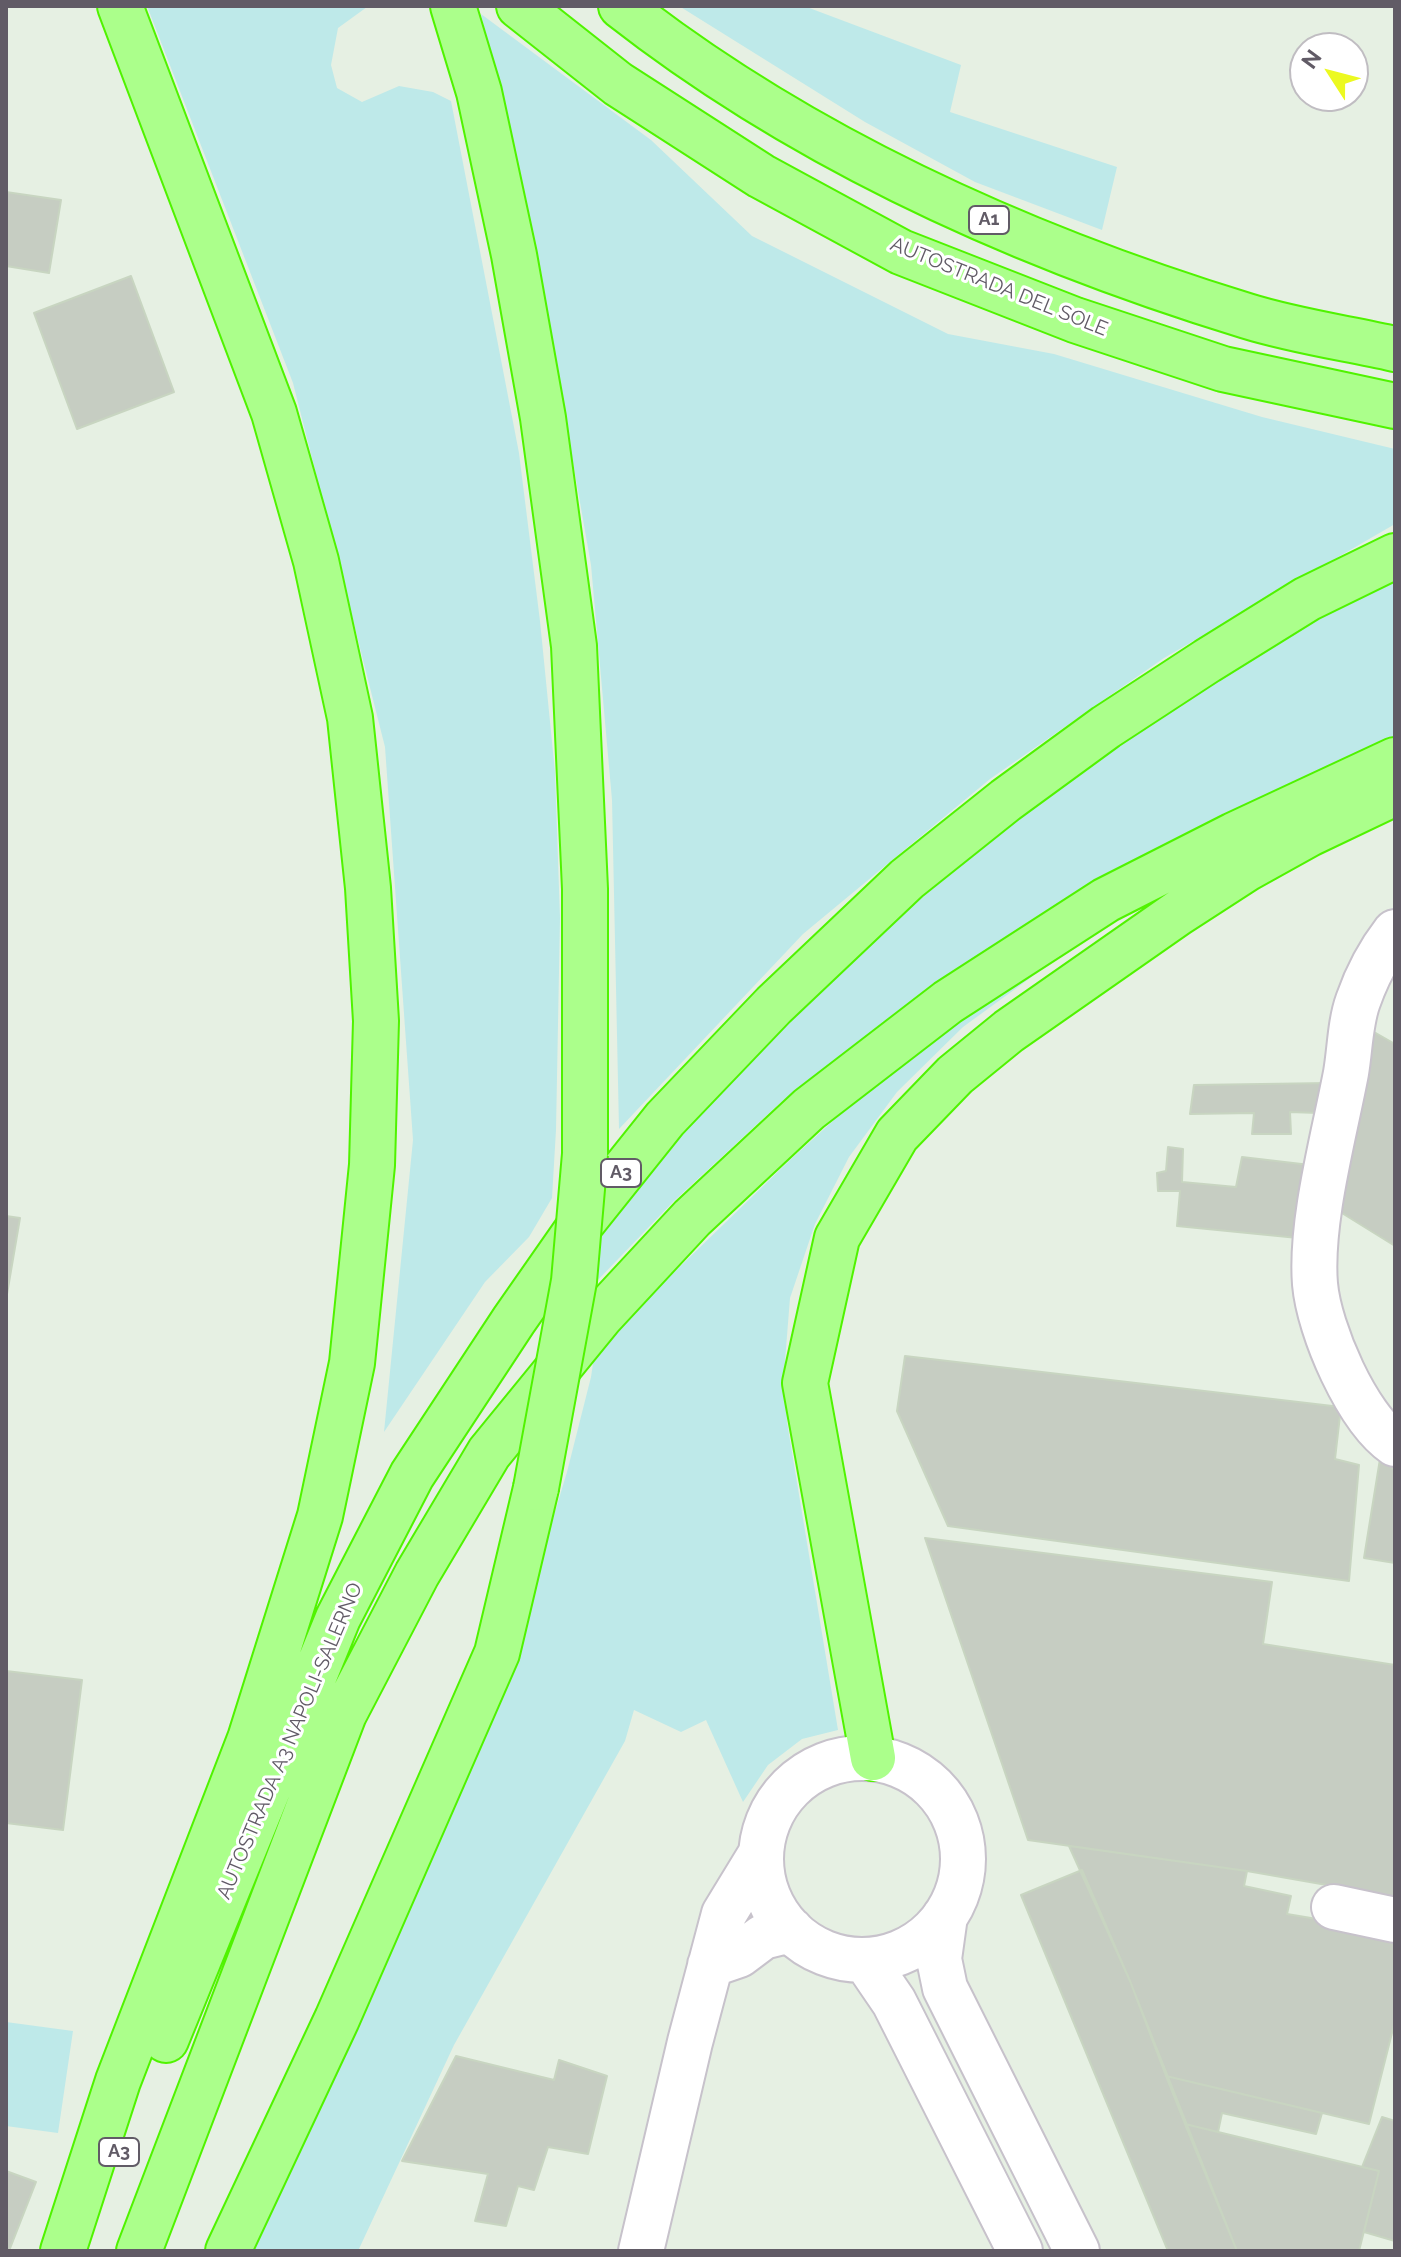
<!DOCTYPE html>
<style>
body{margin:0}
#map{position:relative;width:1401px;height:2257px;overflow:hidden;background:#e6f0e3;font-family:Raleway,sans-serif}
canvas{display:block}
.frame{position:absolute;inset:0;border:8px solid #615b66;pointer-events:none}
.north{position:absolute;left:1289px;top:32px;width:80px;height:80px;box-sizing:border-box;background:#fff;border:2px solid #c0bdc2;border-radius:50%;rotate:306deg;font-size:22px;font-weight:700;line-height:32px;text-align:center;color:#615b66}
.north::after{content:'';display:block;margin:auto;width:28px;height:36px;background:#ecf920;clip-path:polygon(50% 0,100% 100%,50% 72%,0 100%)}
</style>
<div id="map">
<canvas width="1401" height="2257"></canvas>
<div class="frame"></div>
<div class="north">N</div>
</div>
<script>
const g = document.querySelector('canvas').getContext('2d');
g.lineJoin = 'round';
function fillPath(path, color) { g.fillStyle = color; g.fill(path, 'evenodd'); }
function trace(path, color, width, dash) { g.strokeStyle = color; g.lineWidth = width; g.lineCap = dash ? 'butt' : 'round'; g.setLineDash(dash || []); g.stroke(path); }
function write(font, color, halo, rows, align = 'center') {
  g.font = font + ' Raleway,sans-serif'; g.lineWidth = 6; g.setLineDash([]); g.textBaseline = 'middle'; g.strokeStyle = halo; g.fillStyle = color; for (const [text, x, y, turn = 0] of rows) {
    g.save(); g.translate(x, y); g.rotate((+turn || 0) * Math.PI / 180); g.textAlign = isNaN(turn) ? turn : align; if (halo) g.strokeText(text, 0, 0); g.fillText(text, 0, 0); g.restore();
  }
}
fillPath(new Path2D(`
 M147,6H375L367,7L338,28L331,65L337,88L362,102L399,86L433,92L451,101L519,453L540,621L555,772L560,918L556,1130L552,1198L529,1237L485,1282L384,1432L413,1140L385,747L293,383Z
 M679,6H804L961,65L950,112L1117,167L1102,230L975,182L865,122Z
 M481,14L651,140L752,236L948,334L1054,354L1262,417L1395,449V524L1164,658L990,779L803,934L619,1129L612,800L591,565L532,229Z
 M1395,578V741L1304,779L1050,909L903,1007L780,1103L674,1201L595,1283L597,1242L686,1129L856,955L988,840L1145,725L1354,597Z
 M1033,976L963,1027L897,1092L849,1157L815,1224L790,1298L785,1361L787,1422L838,1730L802,1739L768,1765L743,1802L706,1720L681,1732L634,1710L625,1741L454,2045L358,2251H243L522,1621L567,1472L591,1377L594,1357L661,1285L791,1159L878,1080L992,997Z
 M6,2022L73,2031L58,2133L6,2126Z`), '#bee9e9');
const building = new Path2D(`
 M6,192L61,200L49,273L6,266Z
 M131,276L174,392L77,429L34,313Z
 M1374,1032L1395,1044V1246L1337,1210Z
 M1329,1083L1318,1113L1290,1112L1291,1134H1252L1254,1113L1190,1114L1194,1085Z
 M1168,1147L1183,1149L1182,1182L1236,1187L1242,1157L1310,1165L1298,1238L1177,1226L1180,1191H1158L1157,1173L1166,1171Z
 M6,1216L20,1218L6,1300Z
 M905,1356L1341,1407L1335,1459L1359,1465L1349,1581L948,1526L897,1411Z
 M1380,1459L1395,1470V1563L1364,1558Z
 M925,1538L1272,1582L1263,1644L1395,1665V1897L1247,1871L1028,1840Z
 M6,1671L82,1680L63,1830L6,1823Z
 M1069,1846L1247,1871L1244,1886L1291,1896L1287,1914L1395,1932V2021L1369,2124L1166,2076L1130,1981Z
 M1082,1870L1130,1981L1237,2251H1168L1021,1895Z
 M456,2056L554,2080L559,2060L607,2076L588,2154L548,2147L534,2190L518,2186L506,2226L475,2221L488,2174L402,2161Z
 M1166,2076L1322,2113L1316,2134L1222,2113L1218,2132L1185,2124Z
 M1382,2117L1395,2121V2241L1364,2232L1379,2171L1362,2167Z
 M1185,2124L1379,2171L1359,2251H1237Z
 M6,2171L36,2182L9,2251H6Z`);
fillPath(building, '#c6cdc2');
trace(building, '#c8d5c1', 2);
const minor = new Path2D(`
 M1395,932C1378,954 1367,975 1358,1001C1350,1023 1350,1050 1346,1073C1334,1136 1310,1222 1315,1284C1319,1330 1357,1418 1395,1444
 M761 1859a101 101 0 1 1 202 0a101 101 0 1 1-202 0Z
 M1334,1907L1395,1920
 M945,1916L939,1959L945,1988L1077,2251
 M866,1961L894,2002L1020,2251
 M710,1965L739,1955L763,1937L791,1930
 M641,2251L690,2042L724,1914L760,1855`);
const highway = new Path2D(`
 M453,6L479,92L514,255L543,418L574,646L585,889V1154
 M519,6L618,84L761,176L901,252L1075,320L1223,369L1395,406
 M621,6C805,150 1025,248 1247,316C1295,331 1346,338 1395,349
 M873,1758L805,1383L837,1238L897,1135L955,1075L1009,1031L1178,913L1246,869L1309,834L1395,793
 M166,2040L338,1618L412,1475L514,1320L581,1224L665,1119L774,1005L907,879L1006,800L1106,727L1207,661L1307,599L1395,556
 M63,2251L118,2081L250,1739L320,1516L352,1363L372,1165L376,1021L368,888L350,718L316,561L274,413L120,6
 M139,2251L344,1714L417,1574L489,1453L600,1317L692,1218L809,1109L948,1002L1106,900L1234,835L1395,760
 M228,2251L337,2019L497,1653L536,1488`);
trace(minor, '#c7c2cb', 48);
trace(highway, '#50f300', 48);
trace(minor, '#fff', 44);
trace(highway, '#abff8b', 44);
const highwayBridge = new Path2D(`
 M536,1488L574,1281L585,1154`);
trace(highwayBridge, '#50f300', 48, []);
trace(highwayBridge, '#abff8b', 44);
for (const [x, y, w] of [
 [989,220,40],
 [621,1173,40],
 [119,2152,40]
]) { const box = new Path2D(); box.roundRect(x - w / 2, y - 14, w, 28, 6); g.fillStyle = '#fff'; g.fill(box); trace(box, '#615b66', 2); }
write('bold 18px', '#615b66', null, [
 ["A1",989,220],
 ["A3",621,1173],
 ["A3",119,2152]
]);
write('20px', '#615b66', '#fff', [
 ["AUTOSTRADA DEL SOLE",999,287,22],
 ["AUTOSTRADA A3 NAPOLI-SALERNO",290,1741,-67]
]);
</script>
